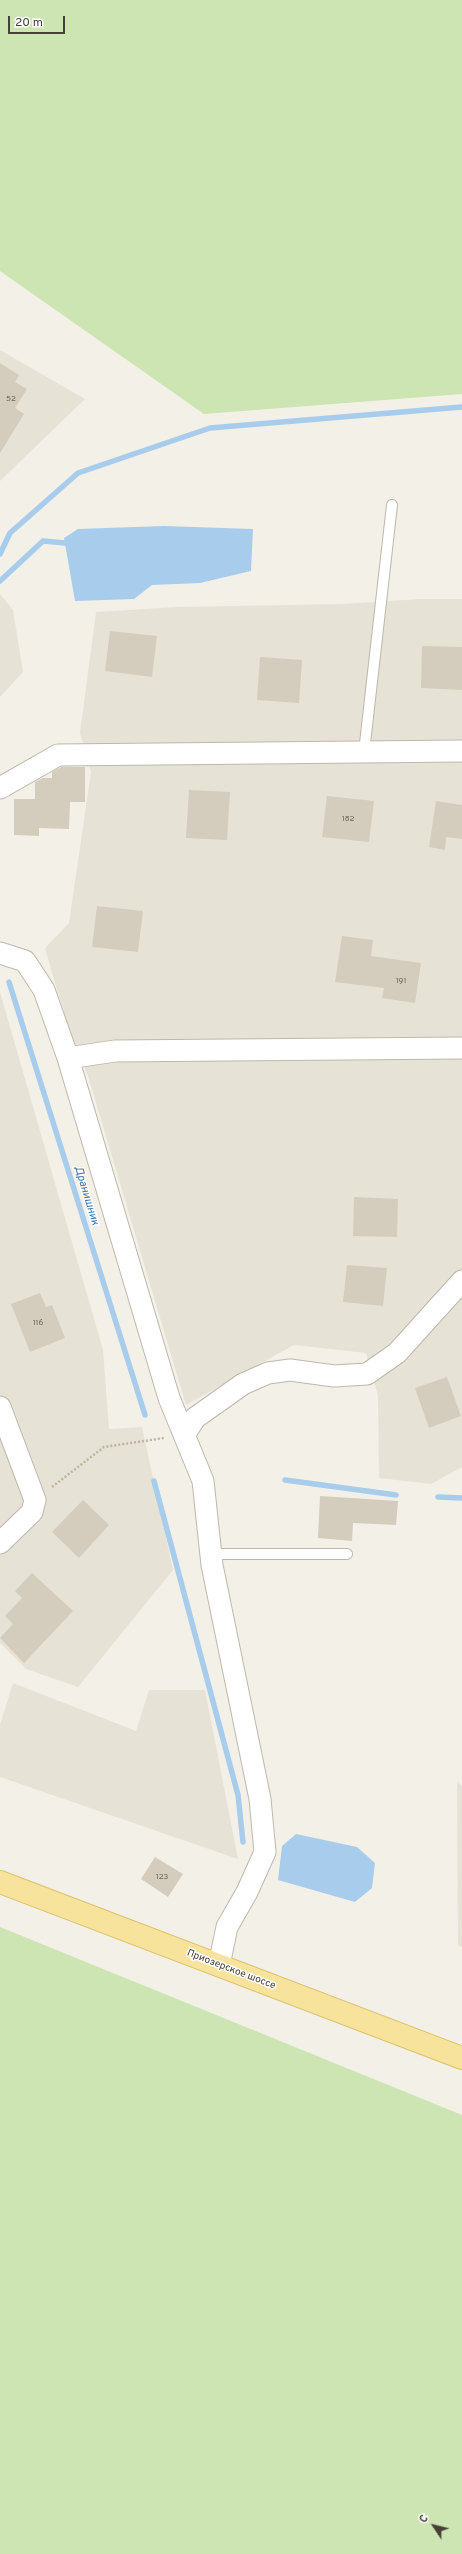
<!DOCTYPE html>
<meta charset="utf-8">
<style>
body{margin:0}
#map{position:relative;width:462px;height:2554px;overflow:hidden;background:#f3f0e8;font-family:Overpass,sans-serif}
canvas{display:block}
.north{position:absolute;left:414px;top:2506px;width:40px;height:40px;-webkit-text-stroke:3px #fff;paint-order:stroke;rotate:305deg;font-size:11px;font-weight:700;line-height:16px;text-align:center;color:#464137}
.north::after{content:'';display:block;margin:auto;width:14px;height:18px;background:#464137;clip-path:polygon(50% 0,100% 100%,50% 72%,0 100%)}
.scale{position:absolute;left:8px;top:16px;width:57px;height:18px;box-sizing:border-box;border:2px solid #464137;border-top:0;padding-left:5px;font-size:12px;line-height:14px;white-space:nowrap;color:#464137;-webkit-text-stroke:3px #fff;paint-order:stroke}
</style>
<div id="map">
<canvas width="462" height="2554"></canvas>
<div class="north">С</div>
<div class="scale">20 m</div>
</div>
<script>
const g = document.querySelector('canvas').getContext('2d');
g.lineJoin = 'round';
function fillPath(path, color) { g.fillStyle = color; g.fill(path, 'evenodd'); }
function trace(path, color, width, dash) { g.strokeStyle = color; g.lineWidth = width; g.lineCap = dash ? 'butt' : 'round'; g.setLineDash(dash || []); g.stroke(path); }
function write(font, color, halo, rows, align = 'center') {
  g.font = font + ' Overpass,sans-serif'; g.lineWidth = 3; g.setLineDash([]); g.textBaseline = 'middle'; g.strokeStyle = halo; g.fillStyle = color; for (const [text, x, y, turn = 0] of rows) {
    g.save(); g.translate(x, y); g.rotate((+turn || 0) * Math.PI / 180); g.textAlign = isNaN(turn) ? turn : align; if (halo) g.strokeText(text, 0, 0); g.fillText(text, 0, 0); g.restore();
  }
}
fillPath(new Path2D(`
 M0,350L85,399L0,481Z
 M0,594L13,610L23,672L0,697Z
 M420,599H462V1467L431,1484L379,1478L378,1396L366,1353L294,1345L186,1405L88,1076L69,1031L45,948L69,923L91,772L80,733L96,612L177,607L342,604Z
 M0,992L103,1350L109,1429L142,1427L173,1570L78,1687L26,1669L0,1643Z
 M13,1683L136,1731L149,1690H205L238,1859L0,1777V1725Z
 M457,1782L462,1786V1947L458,1945Z`), '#e7e2d6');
fillPath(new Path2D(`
 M0,0H462V394L204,414L0,271Z
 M0,1927L462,2115V2554H0Z`), '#cce5b3');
fillPath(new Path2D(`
 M164,526L253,529L251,571L200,583L152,585L134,599L75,601L64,538L78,529Z
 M296,1834L357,1847L375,1863L372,1888L355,1902L278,1880L282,1846Z`), '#a8ccec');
trace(new Path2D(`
 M0,554L10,533L78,473L210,428L462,407
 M0,581L43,541L65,543
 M9,982L145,1415
 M285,1480L396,1495
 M154,1481L238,1795L243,1842
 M438,1497L462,1498`), '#a8ccec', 5.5);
fillPath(new Path2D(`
 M0,363L19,375L15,382L27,389L15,408L24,414L0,453Z
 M110,631L157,636L152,677L105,671Z
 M422,646L462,647V690L421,688Z
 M260,657L302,660L299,703L257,700Z
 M61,767H85V802H70L69,829L39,828V836L14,835V799H35V782L43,778H52V772Z
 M189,790L230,792L227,840L186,838Z
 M327,796L374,801L369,842L322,837Z
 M436,801L462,805V839L446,837L445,850L429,847Z
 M97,906L143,911L138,952L92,947Z
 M342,936L373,940L371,956L421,963L415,1003L382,998L384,988L335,982Z
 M354,1197L398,1199L397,1237L353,1236Z
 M347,1265L387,1268L383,1306L343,1302Z
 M40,1293L46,1307L52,1305L65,1338L30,1352L11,1304Z
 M447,1377L461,1416L429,1428L415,1388Z
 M320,1496L398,1501L396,1525L353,1523L352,1541L318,1538Z
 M83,1500L109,1525L79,1558L52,1532Z
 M32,1573L73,1611L24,1663L0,1638L13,1624L5,1616L22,1598L15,1591Z
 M155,1857L183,1874L168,1897L141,1879Z`), '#d4cdbe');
const service = new Path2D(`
 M364,752L392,505
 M211,1554H347`);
const minor = new Path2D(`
 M0,788L58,755L462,751
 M0,953L25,961L44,990L68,1058L169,1398L203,1481L212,1565L260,1799L265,1852L247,1892L227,1927L219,1965
 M68,1058L115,1051L462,1048
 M0,1407L35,1500L32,1512L0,1543
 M185,1434L195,1418L243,1384L268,1373L290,1370L334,1376L367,1374L397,1353L462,1281`);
const primary = new Path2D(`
 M0,1882L462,2058`);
trace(service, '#beb8ab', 12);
trace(minor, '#beb8ab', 23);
trace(primary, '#ddc16c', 24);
trace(new Path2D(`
 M52,1487L104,1447L164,1438`), '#bfb59d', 2.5, [2, 2]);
trace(service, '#fff', 10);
trace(minor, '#fff', 21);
trace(primary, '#f8e39c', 22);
write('8px', '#6a6459', null, [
 ["52",11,399],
 ["182",348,819],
 ["191",401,981],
 ["116",38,1323],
 ["123",162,1877]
]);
write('10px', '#464137', '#fff', [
 ["Приозерское шоссе",231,1970,21]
]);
write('italic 11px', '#3673ac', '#fff', [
 ["Дранишник",86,1196,73]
]);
</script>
